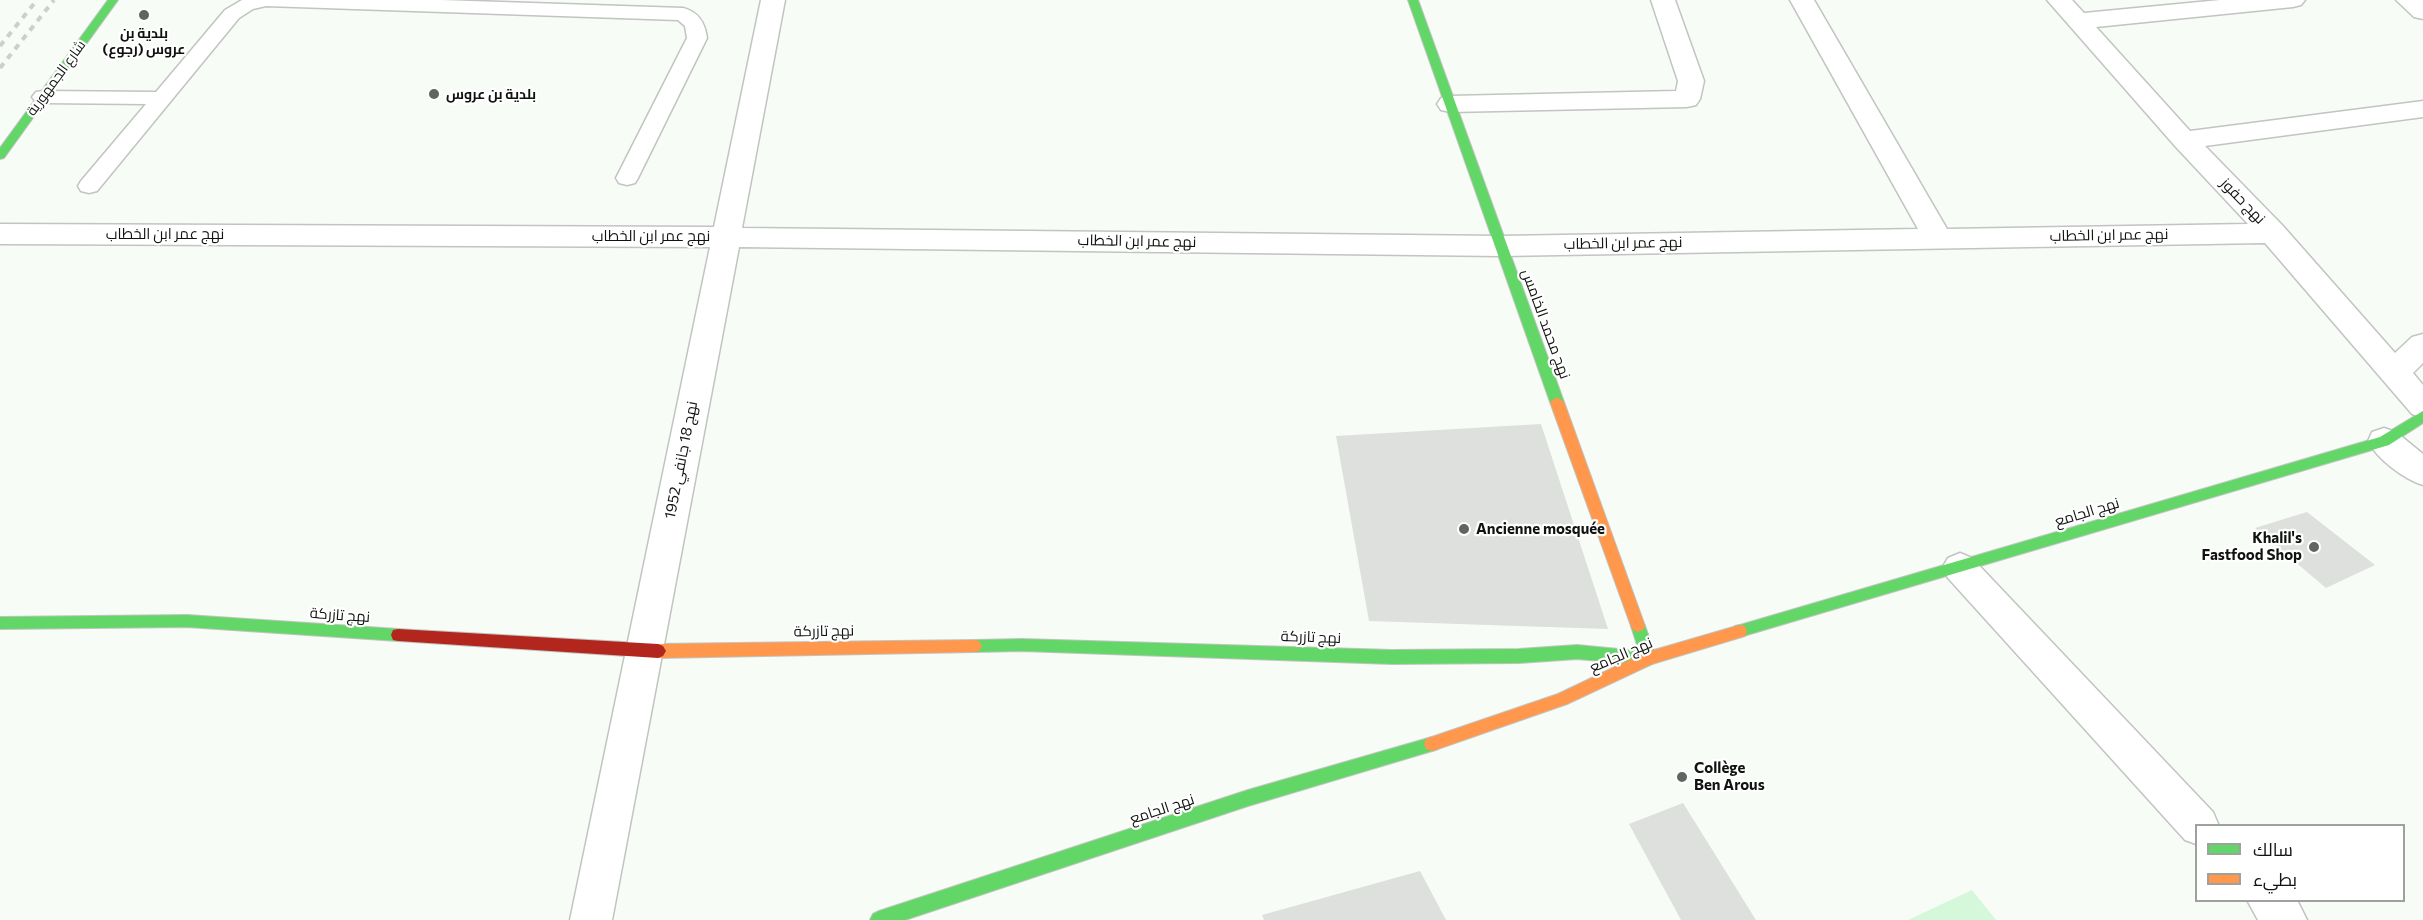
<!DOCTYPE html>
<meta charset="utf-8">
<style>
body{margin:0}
#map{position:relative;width:2423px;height:920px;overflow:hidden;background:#f7fcf7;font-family:Commissioner,Cairo,sans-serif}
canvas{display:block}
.legend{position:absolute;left:2195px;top:824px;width:210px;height:78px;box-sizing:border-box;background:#fff;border:2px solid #9fa19f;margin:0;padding:8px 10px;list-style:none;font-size:18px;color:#101310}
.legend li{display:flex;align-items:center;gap:12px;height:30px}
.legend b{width:30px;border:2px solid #9fa19f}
</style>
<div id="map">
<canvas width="2423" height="920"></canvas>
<ul class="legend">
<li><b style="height:8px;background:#63d668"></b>سالك</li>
<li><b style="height:8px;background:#ff974d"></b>بطيء</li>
</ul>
</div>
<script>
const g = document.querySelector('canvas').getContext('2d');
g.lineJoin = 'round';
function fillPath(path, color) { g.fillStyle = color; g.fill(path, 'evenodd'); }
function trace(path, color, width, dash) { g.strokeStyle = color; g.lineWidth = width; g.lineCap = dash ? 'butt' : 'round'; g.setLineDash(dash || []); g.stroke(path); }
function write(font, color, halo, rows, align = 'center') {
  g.font = font + ' Commissioner,Cairo,sans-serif'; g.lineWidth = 4.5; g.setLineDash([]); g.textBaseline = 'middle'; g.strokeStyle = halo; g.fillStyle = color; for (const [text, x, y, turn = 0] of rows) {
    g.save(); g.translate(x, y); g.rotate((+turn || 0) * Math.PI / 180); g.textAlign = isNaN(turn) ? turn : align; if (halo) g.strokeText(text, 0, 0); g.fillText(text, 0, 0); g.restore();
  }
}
fillPath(new Path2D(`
 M1972,890L1996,920H1908Z`), '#d4f8d9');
fillPath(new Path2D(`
 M1541,424L1608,629L1369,621L1336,436Z
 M2307,512L2375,565L2326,588L2255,528Z
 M1683,803L1756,920H1681L1629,824Z
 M1420,871L1446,920H1264L1262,915Z`), '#dde0dd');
const lane = new Path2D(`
 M242,0H441L683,8C699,12 705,23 707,38L638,178L635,183L627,185L619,183L616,178L687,38L685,26L678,20L266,6L253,9L239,18L97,191L89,193L81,191L78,186L81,181L146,104L43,103L36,102L32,97L36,92L43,91L156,92L225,10Z`);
const street = new Path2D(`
 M761,0H785L742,228L1501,236L1918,229L1790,0H1814L1947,229L2248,224L2175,146L2047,0H2072L2084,13L2220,0H2305L2301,5L2293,7L2096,27L2190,131L2423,101V117L2205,146L2283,226L2395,353L2412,337L2423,334V363L2413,373L2423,385V418L2412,414L2265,243L1501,256L739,247L612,920H570L710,247L0,244V224L714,227Z
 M1651,0H1675L1704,81L1700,99L1696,105L1687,107L1450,112L1441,110L1437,104L1441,98L1450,96L1676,91L1678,81Z
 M2396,0H2423V19L2414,17Z
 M2384,428L2396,432L2423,454V485C2404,479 2377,459 2368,441L2372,432Z
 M1960,553L1972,558L2213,812L2219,826H2196V844L2185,840L1948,578L1942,568L1948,558Z
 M2247,900H2297L2307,920H2258Z`);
const fast = new Path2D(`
 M108,0H118L4,158L0,159V148Z
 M1408,0H1418L1564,402L1562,405L1557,407L1550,402Z
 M2423,411V423L2389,445L1740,637L1735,636L1733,631L1735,626L1740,625L2380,437Z
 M187,615L398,629L403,630L405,635L403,640L398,641L187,627L0,629V617Z
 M1638,620L1643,622L1645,626L1657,658L1654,663L1649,665L1577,659L1519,663L1392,664L1022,651L974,652L969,651L966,646L969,641L974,640L1022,639L1392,650L1519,649L1577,645L1639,651L1631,626L1633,622Z
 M1432,737L1438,739L1440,744L1438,749L1432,751L1248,806L905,920H870L873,914L879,911L1248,790Z`);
const slow = new Path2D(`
 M1557,397L1564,402L1645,626L1643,630L1638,632L1633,630L1631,626L1550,402Z
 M1740,625L1745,626L1747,631L1745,636L1652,664L1567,704L1432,751L1426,749L1424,744L1426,739L1558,694L1644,653Z
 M974,640L979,641L982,646L979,651L974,652L658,658L653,656L650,651L653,646L658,644Z`);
const jam = new Path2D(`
 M398,629L658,644L663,646L666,651L663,656L658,658L398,641L393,640L391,635L393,630Z`);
trace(lane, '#c1c4c1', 3);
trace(street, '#c1c4c1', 3);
trace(fast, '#c1c4c1', 2);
trace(slow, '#c1c4c1', 2);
trace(jam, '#c1c4c1', 2);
fillPath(lane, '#fefffe');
fillPath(street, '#fefffe');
fillPath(fast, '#63d668');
fillPath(slow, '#ff974d');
fillPath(jam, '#b3261e');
trace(new Path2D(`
 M0,46L37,0
 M0,68L54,0`), '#cdcecd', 4, [6, 6]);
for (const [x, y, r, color] of [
 [144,15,6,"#616561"],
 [434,94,6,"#616561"],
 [1464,529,6,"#616561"],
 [2314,547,6,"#616561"],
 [1682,777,6,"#616561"]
]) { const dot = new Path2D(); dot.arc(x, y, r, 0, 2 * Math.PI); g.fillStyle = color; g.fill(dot); trace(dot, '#fff', 2); }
write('bold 14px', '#101310', '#fff', [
 ["بلدية بن",144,33],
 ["عروس (رجوع)",144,49],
 ["بلدية بن عروس",446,94,"left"]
]);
write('14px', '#101310', '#fff', [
 ["شارع الجمهورية",56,78,-54]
]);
write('15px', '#101310', '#fff', [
 ["نهج حفوز",2243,201,46],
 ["نهج عمر ابن الخطاب",165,234],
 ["نهج عمر ابن الخطاب",2109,235,-1],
 ["نهج عمر ابن الخطاب",651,236],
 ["نهج عمر ابن الخطاب",1137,241,1],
 ["نهج عمر ابن الخطاب",1623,243,-1],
 ["نهج محمد الخامس",1546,324,70],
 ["نهج 18 جانفي 1952",681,460,-79],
 ["نهج الجامع",2087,512,-17],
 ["نهج تازركة",340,615,4],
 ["نهج تازركة",824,631,-1],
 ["نهج تازركة",1311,637,2],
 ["نهج الجامع",1621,655,-23],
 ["نهج الجامع",1162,809,-18]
]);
write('bold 15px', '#101310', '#fff', [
 ["Ancienne mosquée",1476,529],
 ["Khalil's",2302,538,"right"],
 ["Fastfood Shop",2302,555,"right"],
 ["Collège",1694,768],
 ["Ben Arous",1694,785]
], 'left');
</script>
